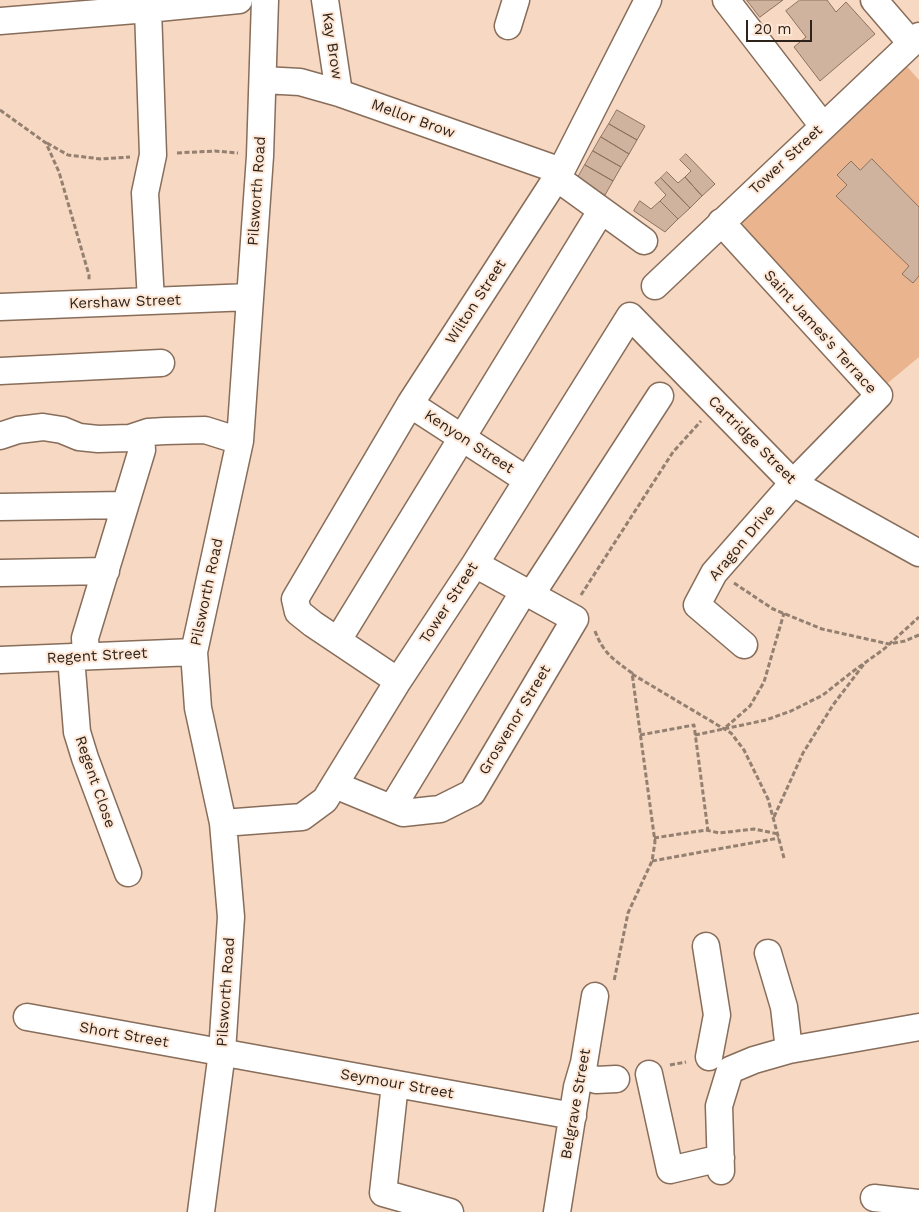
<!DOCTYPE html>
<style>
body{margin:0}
#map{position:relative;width:919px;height:1212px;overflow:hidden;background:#f6d8c3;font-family:"Work Sans",sans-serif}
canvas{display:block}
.scale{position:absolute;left:746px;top:20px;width:66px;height:22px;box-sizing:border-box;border:2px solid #2d231b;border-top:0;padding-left:6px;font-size:15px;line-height:18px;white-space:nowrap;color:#2d231b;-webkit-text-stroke:4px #ffe7d6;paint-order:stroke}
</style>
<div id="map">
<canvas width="919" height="1212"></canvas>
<div class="scale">20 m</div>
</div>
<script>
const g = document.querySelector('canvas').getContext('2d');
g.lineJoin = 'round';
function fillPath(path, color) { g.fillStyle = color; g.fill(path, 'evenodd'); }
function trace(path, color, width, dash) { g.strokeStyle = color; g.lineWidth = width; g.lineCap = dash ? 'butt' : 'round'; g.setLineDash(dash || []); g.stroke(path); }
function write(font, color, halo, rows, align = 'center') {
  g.font = font + ' "Work Sans",sans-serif'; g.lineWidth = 4; g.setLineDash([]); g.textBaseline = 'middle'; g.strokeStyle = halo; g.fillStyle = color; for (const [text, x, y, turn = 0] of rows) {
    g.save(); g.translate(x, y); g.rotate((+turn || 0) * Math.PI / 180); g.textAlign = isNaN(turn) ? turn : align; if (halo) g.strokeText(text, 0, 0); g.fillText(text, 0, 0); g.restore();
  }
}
fillPath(new Path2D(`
 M903,62L919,80V357L883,387L736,222Z`), '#eab58e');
const building = new Path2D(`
 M747,0H783L760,17Z
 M800,0H827L836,12L846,2L875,34L820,81L794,47L806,37L786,11Z
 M617,110L645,126L637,140L609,124Z
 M609,124L637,140L629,154L601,137Z
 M601,137L629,154L621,167L593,151Z
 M593,151L621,167L613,181L585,165Z
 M686,154L715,184L702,196L685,177L691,171L680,160Z
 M872,159L919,207V276L913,283L902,274L909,266L836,196L847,185L837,175L851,161L860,170Z
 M585,165L613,181L605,195L577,179Z
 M667,172L678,183L685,177L702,196L690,208L661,178Z
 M661,178L690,208L678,219L660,201L666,195L655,183Z
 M640,201L651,209L660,201L678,219L665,232L634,211Z`);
fillPath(building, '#cfb39e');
trace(building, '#8c725f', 1);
const minor = new Path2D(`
 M325,0L339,93
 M726,0L823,126
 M874,0L911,43
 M148,9L153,155L145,193L151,301
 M0,21L148,9L239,0
 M508,26L516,0
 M263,80L300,82L339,93L561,171
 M557,178L644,241
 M721,222L879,395L793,483L714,573L697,605L744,645
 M655,286L919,36
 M0,307L250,297
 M0,371L161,363
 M410,404L527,480
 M0,436L18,430L43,427L62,430L79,437L98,439L130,438L148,432L165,431L205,430L240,441
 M0,507L125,505
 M0,573L106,571
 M531,595L660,396
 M338,640L601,211
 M86,656L85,638L142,450L141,435
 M71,657L77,732L85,758L128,873
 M0,660L194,652
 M398,681L313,624L298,612L295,599L410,404L561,171L648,0
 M335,785L403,813L440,809L472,793L575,619L475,564
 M392,808L524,591
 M223,823L302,817L325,800L398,681L475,564L630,316L793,483L919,553
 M706,946L717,1015L709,1057
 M768,953L784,1007L789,1050
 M27,1017L573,1116
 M581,1074L596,1080L616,1079
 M649,1074L670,1170L721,1158
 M395,1084L383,1193L450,1212
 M721,1171L719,1106L730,1070L754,1060L789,1050L919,1027
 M874,1198L919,1203
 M201,1212L222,1052L231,917L223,823L198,708L194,652L240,441L260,156L265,0
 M557,1212L577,1087L584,1063L595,996`);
trace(minor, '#876d5a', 29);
trace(new Path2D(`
 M0,110L46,143L59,172L89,275V281
 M47,143L68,155L101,159L130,157
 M177,153L215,151L238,153
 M734,583L773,609L822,629L889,644L905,641L919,635
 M581,595L673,452L701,421
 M595,631C603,653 614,660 632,673L655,842L652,861L628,913L614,981
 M632,674L731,733L744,750L768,799L784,858
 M726,727L750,706L764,682L784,613
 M640,735L694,725L708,831
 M695,735L766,720L791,711L823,695L852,672L884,649L919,617
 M774,817L803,753L833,705L864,664
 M654,838L706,830L719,833L754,829L778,834
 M652,861L779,838
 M670,1065L686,1062`), '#948071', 3, [5, 2.5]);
trace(minor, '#fff', 26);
write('15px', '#2d231b', '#ffe7d6', [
 ["Kay Brow",332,46,81],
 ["Mellor Brow",413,119,20],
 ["Tower Street",786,160,-43],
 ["Pilsworth Road",257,191,-86],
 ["Kershaw Street",125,302,-2],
 ["Wilton Street",476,302,-57],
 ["Saint James's Terrace",820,332,48],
 ["Cartridge Street",752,440,45],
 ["Kenyon Street",469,442,33],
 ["Aragon Drive",742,543,-50],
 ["Pilsworth Road",207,592,-78],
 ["Tower Street",449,603,-57],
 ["Regent Street",97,656,-3],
 ["Grosvenor Street",515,720,-59],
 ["Regent Close",95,782,71],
 ["Pilsworth Road",226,992,-86],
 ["Short Street",124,1035,10],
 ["Seymour Street",397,1084,10],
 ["Belgrave Street",576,1104,-80]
]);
</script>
